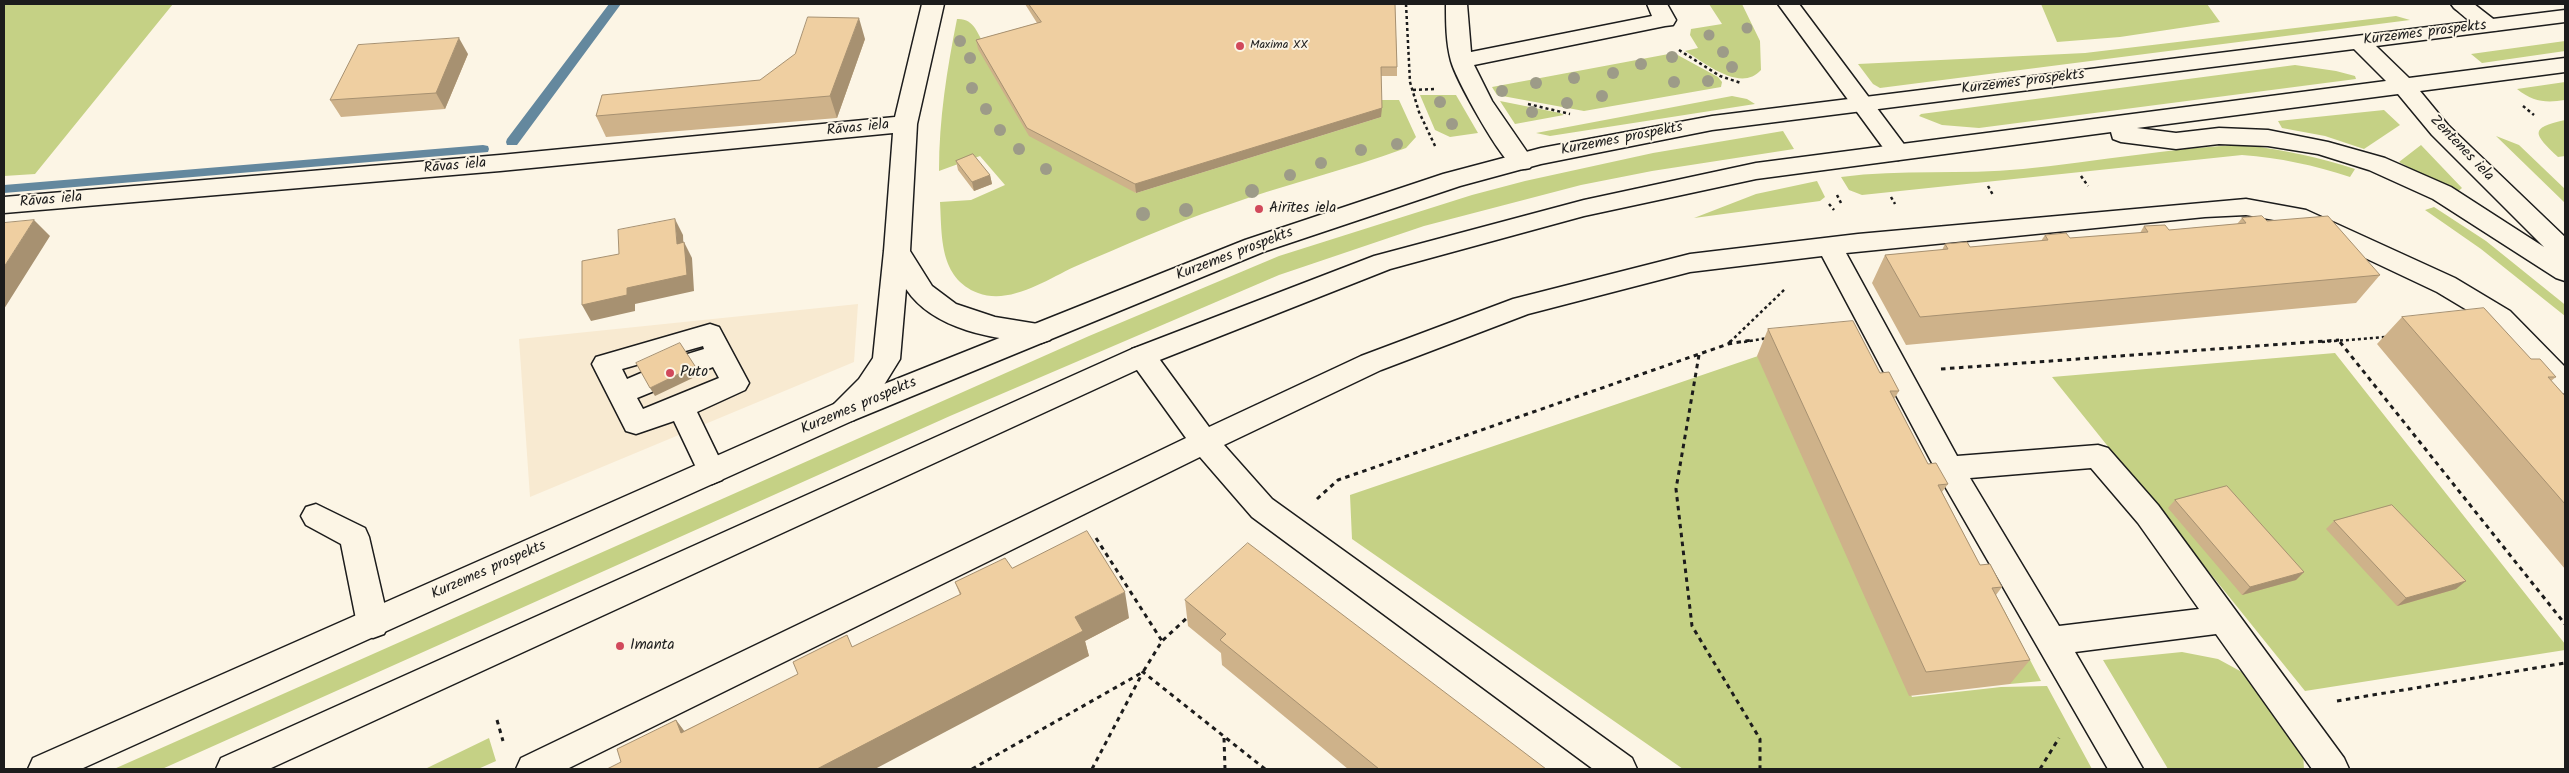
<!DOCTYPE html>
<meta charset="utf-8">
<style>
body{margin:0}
#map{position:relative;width:2569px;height:773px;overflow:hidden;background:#fcf5e5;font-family:Kalam,sans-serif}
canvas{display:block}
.frame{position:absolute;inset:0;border:5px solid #1c1c1c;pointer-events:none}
</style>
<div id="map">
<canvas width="2569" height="773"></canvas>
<div class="frame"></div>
</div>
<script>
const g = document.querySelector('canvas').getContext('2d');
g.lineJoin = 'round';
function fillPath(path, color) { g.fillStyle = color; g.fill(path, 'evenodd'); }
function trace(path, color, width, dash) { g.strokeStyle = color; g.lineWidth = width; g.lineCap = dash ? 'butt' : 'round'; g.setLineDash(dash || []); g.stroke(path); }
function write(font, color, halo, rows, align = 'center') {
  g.font = font + ' Kalam,sans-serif'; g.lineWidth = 4; g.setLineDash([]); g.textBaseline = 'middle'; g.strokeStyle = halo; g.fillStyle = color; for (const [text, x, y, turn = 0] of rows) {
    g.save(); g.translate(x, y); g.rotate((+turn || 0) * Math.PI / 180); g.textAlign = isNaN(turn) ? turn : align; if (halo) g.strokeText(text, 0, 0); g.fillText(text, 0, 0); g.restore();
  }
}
fillPath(new Path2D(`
 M858,304L854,362L530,497L519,339Z`), '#f8ead1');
fillPath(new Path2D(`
 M4,4H173L35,174L4,176Z
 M1709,4H1742L1760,41L1761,70C1741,93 1705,63 1685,51L1698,48L1690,35L1691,29L1722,24Z
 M2041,4H2207L2220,22L2120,37L2057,42Z
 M2396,16L2410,20L1880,88L1873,84L1858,64L2085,53Z
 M957,19C974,18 978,34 985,47L1136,193L1381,117V100H1399L1416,137L1406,148C1346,170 1283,185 1222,207C1172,224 1123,246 1074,267C1046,280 1010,305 978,293C939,278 942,236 940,202L971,200L1005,185L980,156L939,171C939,119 947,69 957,19Z
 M2565,41V51L2482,63L2471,54Z
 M1674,53L1718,77L1722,82L1721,87L1584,111L1497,95L1492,87Z
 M2295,65L2336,71L2355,76L2356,79L1979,128L1942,125L1919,116L1921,114Z
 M2565,82V100C2546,103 2533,102 2517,89Z
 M1420,95H1456L1478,133L1450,137L1435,130Z
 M1732,96L1747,99L1755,104L1550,136L1536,133Z
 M1500,101L1560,113L1564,115L1515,124Z
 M2384,110L2400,125L2364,149L2325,136L2282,128L2278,121Z
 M2565,120V156L2558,157C2534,134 2528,128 2565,120Z
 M1783,131L1794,149L1652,171L1581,185L1424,226L1279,275L950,416L162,769H114L1089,336L1279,256L1472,195L1525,181L1653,153Z
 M2496,136L2519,145L2565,189V203Z
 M2246,145C2284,150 2319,157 2355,169L2350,177C2314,165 2280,158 2242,155L1862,195L1849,190L1841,177C1901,169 1962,175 2023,169C2097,162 2171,147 2246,145Z
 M2421,145L2462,188L2456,193L2399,162Z
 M1817,181L1825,197L1820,201L1694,218L1756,194Z
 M2434,207L2486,241L2563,303L2565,305V316L2481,249L2425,210Z
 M2335,353L2565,644V650L2305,691L2052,377Z
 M1758,356L1912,697L2001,687L2047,686L2092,769H1683L1352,539L1350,495Z
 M2004,610L2041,681L2010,684L1974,613Z
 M2182,652L2218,659L2253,678L2303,752L2304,769H2168L2103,660Z
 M489,738L496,761L478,769H425Z`), '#c5d185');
fillPath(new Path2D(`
 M609,4H621L517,145H507L506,142L507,139Z
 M483,145L488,146L489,149L488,152L4,193V185Z`), '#64889e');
const lane = new Path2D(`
 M1446,4H1467L1471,52L1652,16L1647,4H1667L1676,20L1673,25L1665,26L1474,65L1492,101L1534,162L1530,168C1525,169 1521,170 1516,168C1501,162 1456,79 1451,61C1446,43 1446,22 1446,4Z
 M1778,4H1799L1906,147L1910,152L1906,157L1898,160L1890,157Z
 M710,324L719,327L749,383L745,390L697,412L726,472L722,480L712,484L702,480L674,421L636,434L626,431L592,364L596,357ZM703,346L704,349L681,356L627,379L622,369ZM713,367L719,378L643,409L637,398Z
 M316,504L365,528L369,537L389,624L384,634L373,638L362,634L357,624L341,544L306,525L301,516L306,507Z`);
const street = new Path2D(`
 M922,4H944L917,124L910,251L932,286L956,304L995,317L1050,326L1054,333L1050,340L1041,343C995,339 934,331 906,289L900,359L879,393L854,420L844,423L834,420L830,412L834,404L859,379L873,358L884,251L893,133L500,171L4,213V197L500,155L895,117Z
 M2451,4H2474L2501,25L2498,30C2480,34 2467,18 2454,8Z
 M2246,199L2306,210L2455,278L2510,311L2565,367V394L2555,391L2492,325L2437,292L2291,223L2246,215L2205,217L1846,253L1957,456L2098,445L2108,448L2158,505L2344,758L2349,769H2312L2216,634L2075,652L2143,769H2108L1939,476L1822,256L1690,272L1528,314L1381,370L1224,445L1272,499L1632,758L1637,769H1593L1252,517L1200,457L567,769H516L521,758L1186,438L1132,363L1129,356L1132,349L1142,346L1152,349L1209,427L1361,356L1513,299L1690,254L1858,234ZM2091,468L2138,523L2199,609L2059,626L1970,478Z`);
const secondary = new Path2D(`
 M2565,10V22L2376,46L2409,78L2565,58V72L2420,91L2448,125L2565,237V281L2556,278L2433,199L2369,170L2318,154L2268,146L2219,144L2176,149L2121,142L2113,139L2111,132L1756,179L1584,216L1390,269L1152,363L269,769H216L221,758L1132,349L1374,256L1584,200L1756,163L2386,81L2354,49L1712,130L1541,164L1460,186L1263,252L854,420L81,769H28L33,758L834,404L1245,240L1443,174L1541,148L1712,116ZM2398,94L2432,135L2544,247L2451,187L2385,158L2328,142L2268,130L2219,128L2176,133L2137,128Z`);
trace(lane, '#1c1c1c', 3);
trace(street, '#1c1c1c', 3);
trace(secondary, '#1c1c1c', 3);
trace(new Path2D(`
 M1406,4L1410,82L1419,112L1436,148
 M1679,50L1720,76L1741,83
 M1413,90L1435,89
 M1528,104L1570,114
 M2523,106L2534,115
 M2081,176L2088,186
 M1988,186L1993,195
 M1837,195L1841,203
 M1891,197L1895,204
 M1829,204L1834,210
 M1730,342L1785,289
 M1744,342L1767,338
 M2322,342L2386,337`), '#1c1c1c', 2.5, [3, 3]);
trace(new Path2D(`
 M2340,342L2565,624
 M1728,344L1732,340
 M1699,355L1676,489L1692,626L1760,739V769
 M1941,369L2339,340
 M1317,499L1338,480L1728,344L1752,340
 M1096,538L1162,641
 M2337,701L2565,663
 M497,720L503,741
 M1224,738L1225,769
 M972,769L1143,672L1162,641L1189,616
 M1092,769L1143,672L1265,769
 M2040,769L2059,738`), '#1c1c1c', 3, [4.5, 4.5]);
fillPath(lane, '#fcf5e5');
fillPath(street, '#fcf5e5');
fillPath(secondary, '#fcf5e5');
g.fillStyle = '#9d9b88';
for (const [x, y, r] of [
 [1747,28,5.5],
 [1709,35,5.5],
 [960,41,6],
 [1723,52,6],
 [1672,57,6],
 [970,58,6],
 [1641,64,6],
 [1732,67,6],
 [1613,73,6],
 [1574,78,6],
 [1708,81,6],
 [1674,82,6],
 [1536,83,6],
 [972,88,6],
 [1502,91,6],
 [1602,96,6],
 [1440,102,6],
 [1567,103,6],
 [986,109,6],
 [1532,112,6],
 [1452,124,6],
 [1000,130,6],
 [1397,144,6],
 [1019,149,6],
 [1361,150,6],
 [1321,163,6],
 [1046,169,6],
 [1290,175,6],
 [1252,191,7],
 [1186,210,7],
 [1143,214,7]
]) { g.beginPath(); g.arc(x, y, r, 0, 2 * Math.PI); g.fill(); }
fillPath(new Path2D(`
 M1025,4H1395L1397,67V76H1381V117L1136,193L1029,136L978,49L976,40L1037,23Z
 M865,39L837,118L606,137L596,116L760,80Z
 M468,54L445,109L341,117L330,100Z
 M956,161L990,175L992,184L974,191L958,170Z
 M2242,218L2267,221L2380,275L2356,303L1906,345L1872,283L1885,255L1942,250L1945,244L1970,247L2041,241L2045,235L2070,238L2140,233L2144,226L2169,230L2237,224Z
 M2402,317L2556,377L2551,381L2565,396V569L2377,344Z
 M1768,329L1880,373L1899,391L1894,399L1928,464L1948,484L1942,492L1980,565L2002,587L1996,595L2030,660L2010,684L1909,696L1757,356Z
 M2175,500L2304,572L2296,580L2242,595L2168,508Z
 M2334,521L2456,589L2397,606L2326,529Z
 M1012,568L1129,618L1085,641L1089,656L621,762L676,720L684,731L960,595L955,582Z
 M1185,600L1546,769H1348L1222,665L1221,653L1188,626Z`), '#ceb28a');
fillPath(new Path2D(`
 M859,18L865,39L837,118L830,96Z
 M459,38L468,54L445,109L436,93Z
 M1382,108L1381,117L1136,193L1135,184Z
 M990,175L992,184L974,191L972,182Z
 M675,219L683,235L684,260L677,244Z
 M34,220L50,236L4,309V267Z
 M684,242L692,258L694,291L635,304V311L591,321L582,305L627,288Z
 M695,366L699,375L655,396L650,388Z
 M2304,572L2296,580L2242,595L2250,587Z
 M2466,581L2456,589L2397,606L2406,598Z
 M1125,592L1129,618L1085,641L1089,656L875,769H817L1075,617Z
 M676,720L694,744L681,733Z`), '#a79171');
const building = new Path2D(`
 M1029,4H1395L1397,67H1381L1382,108L1135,184L1027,128L976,40L1041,22Z
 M808,17L859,18L830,96L596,116L602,95L760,80L795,54Z
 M459,38L436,93L330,100L358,45Z
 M973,154L990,175L972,182L956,161Z
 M2262,216L2267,221L2328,216L2380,275L1920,317L1885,255L1948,249L1945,244L1967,242L1970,247L2048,240L2045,235L2066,233L2070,238L2148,232L2144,226L2165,225L2169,230L2246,223L2242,218Z
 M675,219L677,244L684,242L687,275L627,288V295L582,305V261L619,254L618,230Z
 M34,220L4,267V223Z
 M2484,308L2531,359H2540L2556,377H2548L2565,396V504L2402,317Z
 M1853,321L1880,373L1889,372L1899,391H1890L1928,464L1936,463L1948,484L1938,485L1980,565L1990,564L2002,587L1992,588L2030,660L1926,672L1768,329Z
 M680,343L695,366L650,388L636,363Z
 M2227,486L2304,572L2250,587L2175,500Z
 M2392,505L2466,581L2406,598L2334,521Z
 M1087,531L1125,592L1075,617L1083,631L817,769H607L621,762L617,749L676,720L681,733L798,674L793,662L847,635L852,647L961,594L955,582L1005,558L1012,568Z
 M1248,543L1546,769H1379L1220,640L1226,634L1185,600Z`);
fillPath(building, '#efcfa1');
trace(building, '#a79171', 1);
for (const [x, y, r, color] of [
 [1240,46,5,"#d1495b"],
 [1259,209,5,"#d1495b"],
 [670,373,5,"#d1495b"],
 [620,646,5,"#d1495b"]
]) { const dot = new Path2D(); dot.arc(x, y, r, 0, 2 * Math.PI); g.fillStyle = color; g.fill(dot); trace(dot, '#fcf5e5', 2); }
write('12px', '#1c1c1c', '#fcf5e5', [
 ["Maxima XX",1250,46]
], 'left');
write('15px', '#1c1c1c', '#fcf5e5', [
 ["Kurzemes prospekts",2425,34,-7],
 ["Kurzemes prospekts",2023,83,-7],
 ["Rāvas iela",858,129,-6],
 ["Kurzemes prospekts",1622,140,-11],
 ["Zentenes iela",2461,149,46],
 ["Rāvas iela",455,167,-5],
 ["Rāvas iela",51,201,-5],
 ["Kurzemes prospekts",1235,255,-21],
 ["Kurzemes prospekts",859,407,-23],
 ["Kurzemes prospekts",489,571,-24]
]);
write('15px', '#1c1c1c', '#fcf5e5', [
 ["Airītes iela",1269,209],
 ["Puto",680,373],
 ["Imanta",630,646]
], 'left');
</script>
